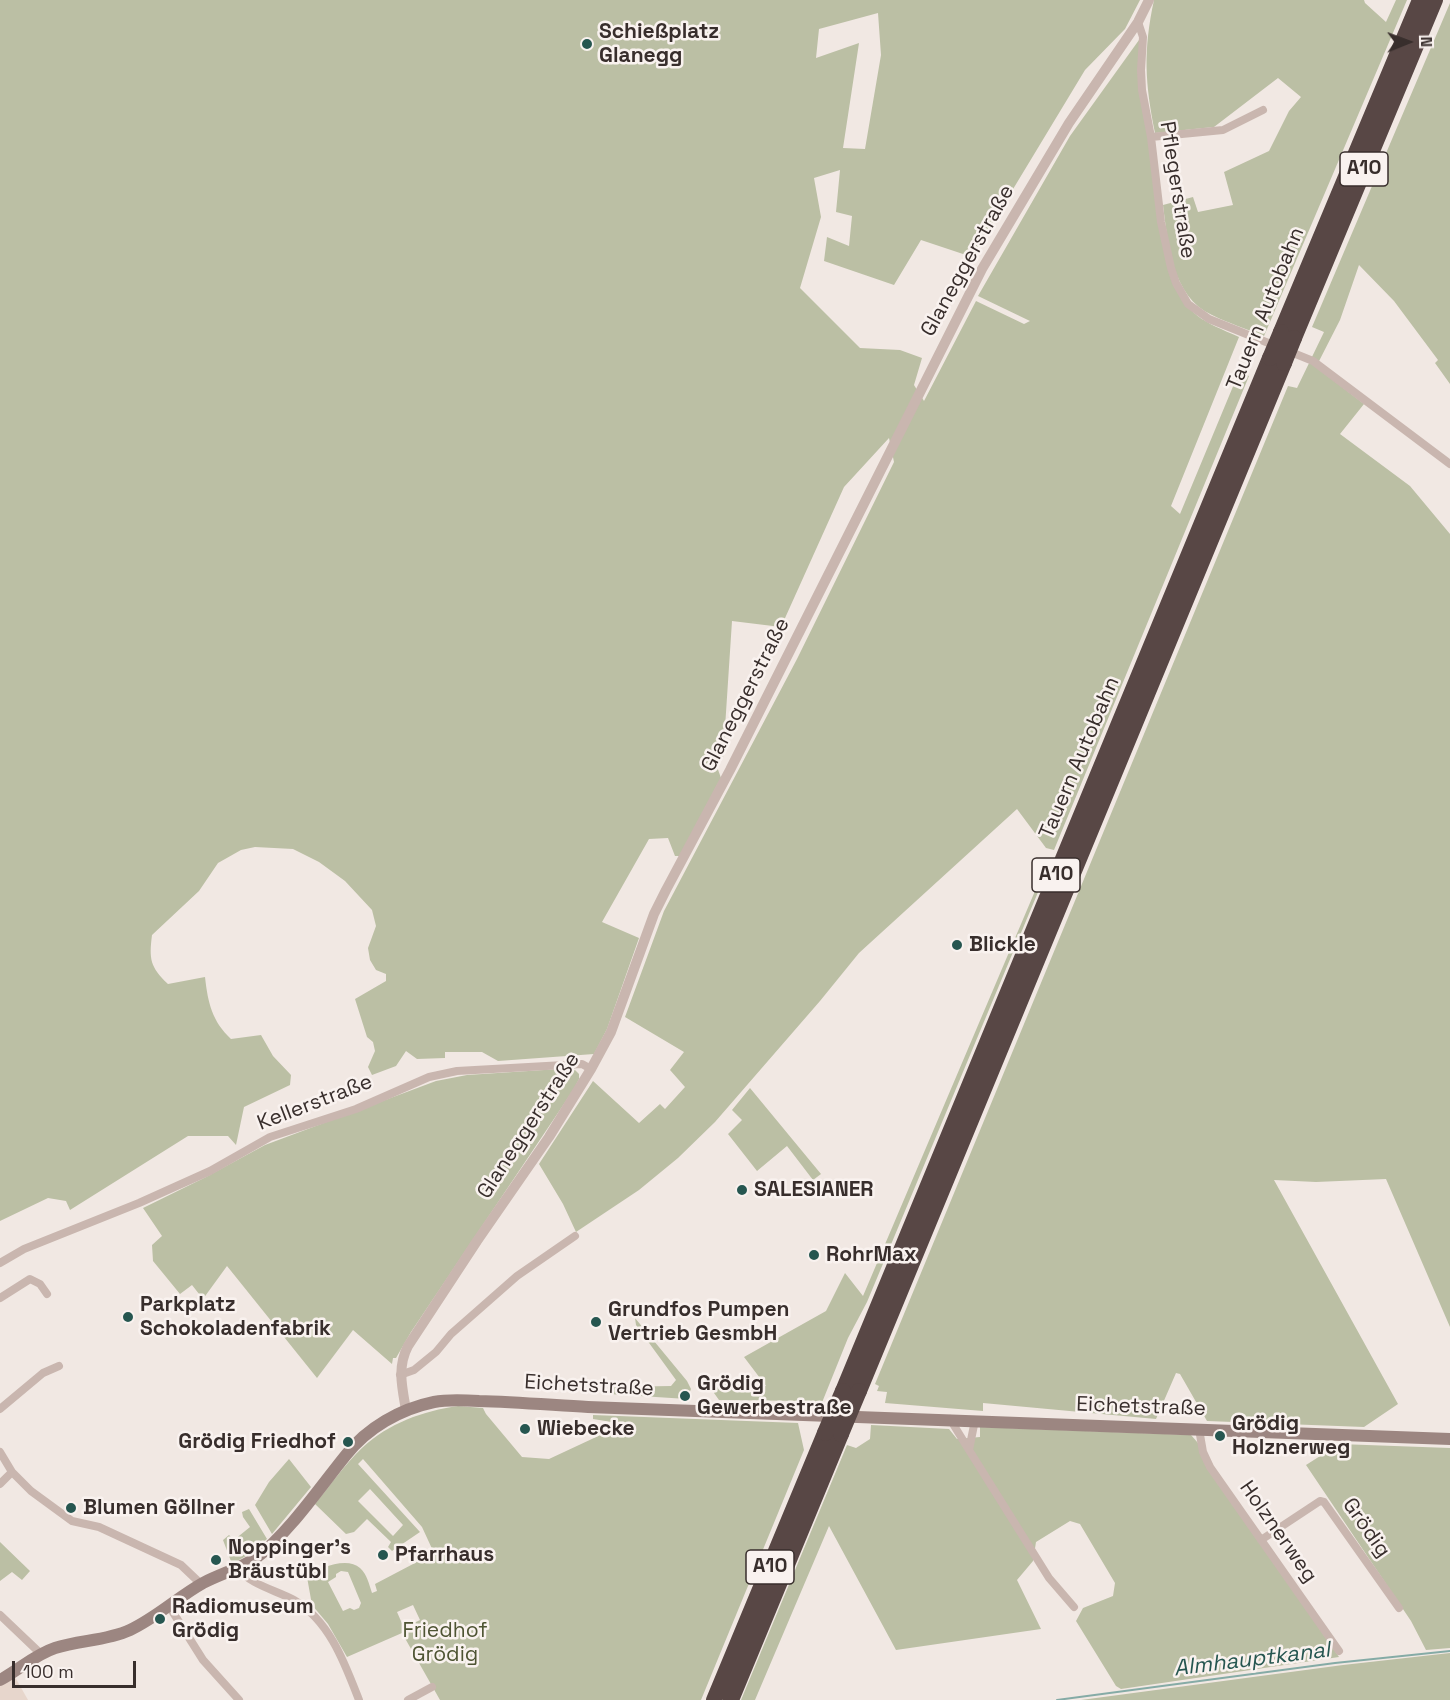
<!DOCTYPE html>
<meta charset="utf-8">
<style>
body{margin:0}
#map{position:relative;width:1450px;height:1700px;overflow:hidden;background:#f1e8e3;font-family:"Space Grotesk",sans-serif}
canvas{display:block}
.north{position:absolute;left:1378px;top:12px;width:60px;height:60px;-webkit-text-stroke:4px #f9f2ef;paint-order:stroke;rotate:89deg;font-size:16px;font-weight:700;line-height:24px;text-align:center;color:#382e2c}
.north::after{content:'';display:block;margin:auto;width:21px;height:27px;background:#382e2c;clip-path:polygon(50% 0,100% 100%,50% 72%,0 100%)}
.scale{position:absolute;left:12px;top:1661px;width:124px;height:27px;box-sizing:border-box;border:3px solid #382e2c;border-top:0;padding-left:8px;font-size:18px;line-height:21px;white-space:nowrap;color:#382e2c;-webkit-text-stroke:4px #f9f2ef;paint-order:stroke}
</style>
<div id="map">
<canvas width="1450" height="1700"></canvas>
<div class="north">N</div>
<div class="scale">100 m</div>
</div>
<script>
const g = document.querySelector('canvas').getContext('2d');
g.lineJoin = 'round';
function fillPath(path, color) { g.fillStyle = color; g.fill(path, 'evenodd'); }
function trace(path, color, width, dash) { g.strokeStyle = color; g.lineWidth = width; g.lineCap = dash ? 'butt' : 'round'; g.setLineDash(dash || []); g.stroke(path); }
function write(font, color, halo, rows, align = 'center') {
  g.font = font + ' "Space Grotesk",sans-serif'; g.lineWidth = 5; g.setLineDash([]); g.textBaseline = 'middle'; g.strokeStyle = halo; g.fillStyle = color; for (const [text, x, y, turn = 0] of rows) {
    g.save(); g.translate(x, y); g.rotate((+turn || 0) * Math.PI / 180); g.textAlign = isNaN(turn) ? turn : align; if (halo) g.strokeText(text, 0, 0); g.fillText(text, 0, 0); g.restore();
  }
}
fillPath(new Path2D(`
 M0,0H1140L1125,29L1085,70L972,257L921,240L894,285L824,261L827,237L849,246L852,216L836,212L840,170L814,178L821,217L800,288L860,348L900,350L922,358L914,385L924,401L976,301L1024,324L1030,321L978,296L1070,136L1139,40L1148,139L1171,278C1187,316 1203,321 1239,337L1171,506L1180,514L1239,372L1249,376L1054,850L1046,848L1017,809L859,953L820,1001L715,1122L678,1158L639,1190L576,1232L563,1204L539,1164L593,1081L639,1123L660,1104L665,1109L685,1087L670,1070L684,1052L625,1017L664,911L797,659L894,462L889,438L844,487L781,627L732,621L723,758L708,755L707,757L716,764L721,778L680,856H675L668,838L649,839L602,922L639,938L607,1029L594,1054L498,1061L482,1052H445V1058L417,1059L406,1051L396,1066L372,1075L368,1067L375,1051L373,1042L367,1037L355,999L386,981V974L376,970L370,960L368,948L376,926L372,910L345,881L319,862L293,849L255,847L241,850L218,863L199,891L152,935C149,959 150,967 168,984L205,977C208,1003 212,1021 231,1039L261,1035L273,1056L291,1075L290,1085L244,1107L236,1145L228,1136H188L70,1210L66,1201L48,1198L0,1221ZM878,13L881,55L865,149L843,148L859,43L816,58L819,29Z
 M1154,0H1364L1365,3L1386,22L1396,0H1407L1264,336C1247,329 1228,323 1212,315C1172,297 1168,244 1163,205L1193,197L1198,212L1233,205L1224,172L1269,151L1289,111L1301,97L1278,78L1214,127L1155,133C1145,83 1143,51 1154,0Z
 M1450,3V384L1435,363L1438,360L1394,301L1359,265L1340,320L1316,367L1364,404L1340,434L1410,486L1450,534V1327L1386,1179L1316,1182L1274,1180L1398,1404L1364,1427L1207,1421L1180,1374L1176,1373L1156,1419L983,1403V1411L885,1403L887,1392L877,1391L879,1386L875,1384L1288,386L1297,388L1324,332L1312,327Z
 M1038,884L1041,885L867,1302L848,1338L821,1405L810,1401L719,1400L714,1393L719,1384L766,1386L744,1357L826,1311L845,1273L863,1296Z
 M559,1069L575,1070L579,1074V1079L574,1089L411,1332L396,1358H393L392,1364L353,1330L317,1378L227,1266L203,1299L192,1285L180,1294L153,1261L152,1245L162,1236L143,1208L206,1177L265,1145L436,1081L467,1075Z
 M750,1088L821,1174L813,1180L787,1146L757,1171L728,1134L742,1120L732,1110Z
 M635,1318L687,1381L691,1389L687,1399L609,1394L611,1387L671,1386L676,1380L636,1325Z
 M458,1406L483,1408L486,1414L522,1457L549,1459L624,1424L593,1419V1415L798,1423L804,1450L701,1700H440L402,1633L347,1657L328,1624L312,1605L307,1577C318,1568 347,1556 360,1568C367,1574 369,1584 372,1593L377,1591L375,1584L434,1553L422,1527L363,1459L358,1464L420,1532L392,1551L388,1547L391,1542L367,1519L354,1532L346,1534L315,1504C330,1486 345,1464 362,1448C389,1423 423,1411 458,1406ZM370,1489L403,1525L393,1536L358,1501ZM341,1571L348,1572L361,1603L359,1608L354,1610L350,1608L343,1611L328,1582L336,1577V1574ZM413,1605L420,1620L404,1628L397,1612Z
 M871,1425L949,1429L957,1439L980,1437V1427L1191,1435L1198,1443L1204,1462L1339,1657L1121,1689L1116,1686L1076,1621L1083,1608L1113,1596L1115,1583L1080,1524L1070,1521L1036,1542L1033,1561L1017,1580L1041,1629L896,1650L829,1526L755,1700H741L847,1445L856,1448L870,1439Z
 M1339,1444L1450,1448V1648L1426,1650L1411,1621L1306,1465Z
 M289,1459L311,1487L272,1534L255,1505L269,1482Z
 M249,1509L267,1539L246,1556L232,1564L223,1540L229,1535L234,1540L250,1527L243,1517L242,1512Z
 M0,1542L30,1571L22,1580L12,1572L0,1581Z
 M1450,1653V1700H1081L1343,1665Z`), '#bbbfa4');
fillPath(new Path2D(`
 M15,1677L28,1700H0V1684Z`), '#e7d6cc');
trace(new Path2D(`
 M1057,1700L1335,1663L1450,1651`), '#85aba6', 2);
trace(new Path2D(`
 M1138,22L1143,37L1141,70L1142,90L1151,137L1161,222L1171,268L1176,283L1188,304L1209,319L1313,361L1450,464
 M1151,137L1223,130L1263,110
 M0,1263L24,1249L139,1203L210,1171L270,1137L356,1109L429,1077L457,1071L582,1064L591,1069
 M0,1298L30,1279L40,1284L47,1294
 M400,1375L414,1370L436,1352L451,1334L517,1276L575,1236
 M0,1409L43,1373L59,1366
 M950,1419L969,1450
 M975,1420L969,1450L1049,1578L1074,1607
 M1199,1429L1203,1452L1210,1467L1339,1651
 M0,1452L12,1472L31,1491L72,1521L99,1527L181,1565L201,1584
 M0,1484L12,1472
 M1261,1540L1320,1501L1324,1502L1399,1608
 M238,1568C250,1585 276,1590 294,1600C330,1621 345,1664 359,1700
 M169,1606L203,1660L239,1700
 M0,1615L41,1654
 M408,1700L432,1687`), '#c9b6af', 8);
trace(new Path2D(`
 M406,1410C402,1387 397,1367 408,1346L477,1241L549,1137L591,1069L611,1032L654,914L666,890L730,770L982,269L1069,123L1138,22L1149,0`), '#c9b6af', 10);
trace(new Path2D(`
 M0,1680C19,1670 34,1655 55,1648C79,1640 106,1641 130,1630C156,1618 178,1597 203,1583C220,1574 239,1569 256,1558C288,1534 320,1487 346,1455C367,1428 400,1409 434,1402C448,1399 464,1400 479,1401C515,1402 552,1405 588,1407L1450,1439`), '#9c8681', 12);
trace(new Path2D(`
 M1281,332L1420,0
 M1294,338L1435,0
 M843,1391L1270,358
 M859,1391L1284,363
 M714,1700L825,1433
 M731,1700L841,1434`), '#584745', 16);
trace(new Path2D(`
 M1270,358L1281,332
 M1284,363L1294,338
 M825,1433L843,1391
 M841,1434L859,1391`), '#584745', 16);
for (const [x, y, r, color] of [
 [587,44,6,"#265650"],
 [957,945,6,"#265650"],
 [742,1190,6,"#265650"],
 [814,1255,6,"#265650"],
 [128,1317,6,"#265650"],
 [596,1322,6,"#265650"],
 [685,1396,6,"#265650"],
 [525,1429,6,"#265650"],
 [1220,1436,6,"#265650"],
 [348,1442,6,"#265650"],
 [71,1508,6,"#265650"],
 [383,1555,6,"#265650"],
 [216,1560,6,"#265650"],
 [160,1619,6,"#265650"]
]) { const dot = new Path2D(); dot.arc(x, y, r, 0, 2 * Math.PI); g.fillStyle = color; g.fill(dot); trace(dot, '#f9f2ef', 2); }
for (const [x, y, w] of [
 [1364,169,48],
 [1056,875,48],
 [770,1567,48]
]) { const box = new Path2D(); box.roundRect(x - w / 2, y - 17, w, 34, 4.5); g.fillStyle = '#f9f2ef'; g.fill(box); trace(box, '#382e2c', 1.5); }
write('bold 20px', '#382e2c', null, [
 ["A10",1364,169],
 ["A10",1056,875],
 ["A10",770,1567]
]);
write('bold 21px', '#382e2c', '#f9f2ef', [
 ["Schießplatz",599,32],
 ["Glanegg",599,56],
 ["Blickle",969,945],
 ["SALESIANER",754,1190],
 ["RohrMax",826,1255],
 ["Parkplatz",140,1305],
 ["Schokoladenfabrik",140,1329],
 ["Grundfos Pumpen",608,1310],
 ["Vertrieb GesmbH",608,1334],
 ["Grödig",697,1384],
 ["Gewerbestraße",697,1408],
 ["Grödig",1232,1424],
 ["Holznerweg",1232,1448],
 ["Wiebecke",537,1429],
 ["Grödig Friedhof",336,1442,"right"],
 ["Blumen Göllner",83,1508],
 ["Noppinger's",228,1548],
 ["Bräustübl",228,1572],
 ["Pfarrhaus",395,1555],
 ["Radiomuseum",172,1607],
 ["Grödig",172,1631]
], 'left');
write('21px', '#382e2c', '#f9f2ef', [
 ["Pflegerstraße",1177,190,81],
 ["Glaneggerstraße",968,261,-61],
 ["Tauern Autobahn",1266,309,-68],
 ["Glaneggerstraße",746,695,-63],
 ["Tauern Autobahn",1080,758,-67],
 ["Kellerstraße",315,1103,-21],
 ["Glaneggerstraße",529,1126,-57],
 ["Eichetstraße",589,1386,3],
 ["Eichetstraße",1141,1407,2],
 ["Grödig",1366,1528,55],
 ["Holznerweg",1278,1532,55]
]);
write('21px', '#4e5433', '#f9f2ef', [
 ["Friedhof",445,1631],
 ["Grödig",445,1655]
]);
write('italic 22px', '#265650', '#f9f2ef', [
 ["Almhauptkanal",1252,1660,-7]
]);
</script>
